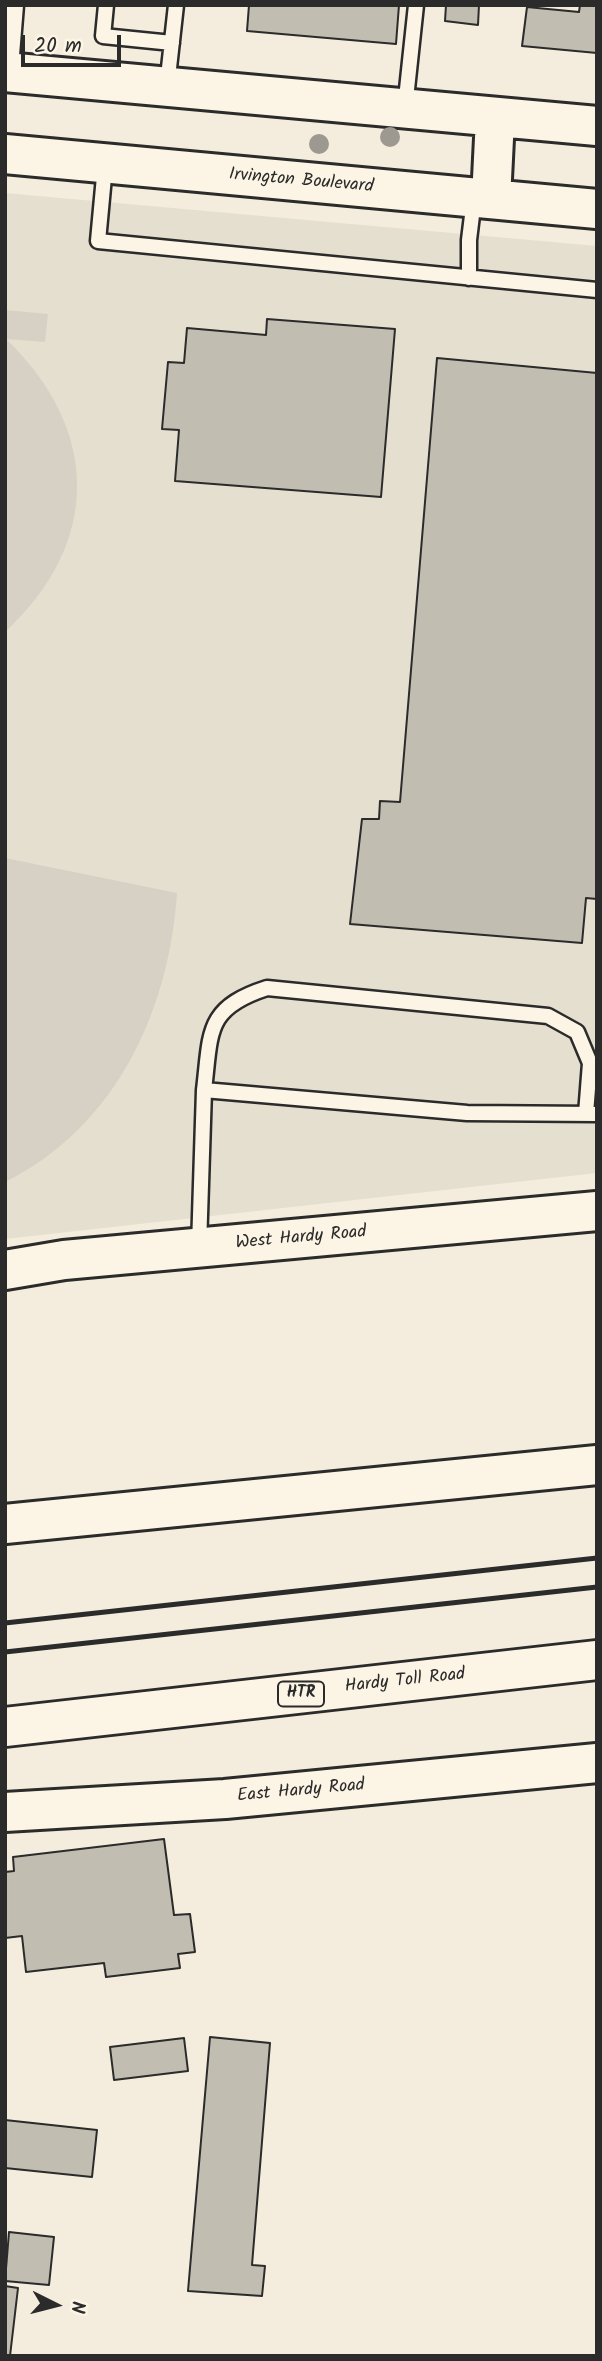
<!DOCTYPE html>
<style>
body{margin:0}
#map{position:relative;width:602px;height:2361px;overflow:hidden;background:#f4edde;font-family:Kalam,sans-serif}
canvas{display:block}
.frame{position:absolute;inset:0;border:7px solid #2b2b2b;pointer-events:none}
.north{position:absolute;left:21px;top:2270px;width:70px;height:70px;-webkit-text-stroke:5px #fcf5e5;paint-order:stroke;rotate:96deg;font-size:19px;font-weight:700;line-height:28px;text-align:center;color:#2b2b2b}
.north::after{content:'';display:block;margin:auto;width:24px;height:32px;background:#2b2b2b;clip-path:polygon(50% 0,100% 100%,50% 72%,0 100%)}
.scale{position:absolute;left:21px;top:35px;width:100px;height:32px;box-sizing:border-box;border:4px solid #2b2b2b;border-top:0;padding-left:9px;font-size:21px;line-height:24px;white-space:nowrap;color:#2b2b2b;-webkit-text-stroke:5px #fcf5e5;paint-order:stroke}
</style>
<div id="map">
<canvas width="602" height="2361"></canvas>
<div class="frame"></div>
<div class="north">N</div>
<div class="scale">20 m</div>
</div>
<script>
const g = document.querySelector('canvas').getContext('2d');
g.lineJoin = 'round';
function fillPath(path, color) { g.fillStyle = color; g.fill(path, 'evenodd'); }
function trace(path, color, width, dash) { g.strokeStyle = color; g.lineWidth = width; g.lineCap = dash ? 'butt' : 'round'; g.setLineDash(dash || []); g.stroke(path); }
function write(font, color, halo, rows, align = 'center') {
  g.font = font + ' Kalam,sans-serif'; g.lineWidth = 5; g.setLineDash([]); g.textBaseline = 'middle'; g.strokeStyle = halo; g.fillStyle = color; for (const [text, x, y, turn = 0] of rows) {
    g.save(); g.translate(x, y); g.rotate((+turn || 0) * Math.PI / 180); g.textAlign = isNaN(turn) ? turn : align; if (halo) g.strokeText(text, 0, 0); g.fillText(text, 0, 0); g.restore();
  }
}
fillPath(new Path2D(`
 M5,193L597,246V1173L5,1239Z`), '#e5dfd0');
fillPath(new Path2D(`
 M5,310L48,314L45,342L6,339C100,429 102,543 5,632Z
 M5,858L177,893C169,1011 116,1127 5,1182Z`), '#d6d1c4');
const building = new Path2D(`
 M249,5H399L396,44L247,31Z
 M446,5H479L478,25L445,21Z
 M580,5H597V53L522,46L527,7L579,12Z
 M267,319L395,329L381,497L175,481L179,430L162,429L168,362L184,363L187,328L266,335Z
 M437,358L597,373V899L586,898L582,943L350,924L362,819H379L380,801L400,802Z
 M164,1839L174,1915L190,1914L195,1952L178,1954L180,1968L106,1977L104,1963L26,1972L22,1936L5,1938V1872L14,1871L13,1857Z
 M210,2037L270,2043L252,2265L265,2266L262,2296L188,2291Z
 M184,2038L188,2071L114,2080L110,2047Z
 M5,2120L97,2130L92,2177L5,2168Z
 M9,2232L54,2237L49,2285L5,2281Z
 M5,2286L18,2288L10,2356H5Z`);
fillPath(building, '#c2bdb1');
trace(building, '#2b2b2b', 2);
const lane = new Path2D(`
 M106,5L103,36L172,43
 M167,86L176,5
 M405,108L416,5
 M105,166L98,241L597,290
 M469,278V240L474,199
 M204,1090C211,1032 205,1008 267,988L548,1016L577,1032L590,1063L586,1114
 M199,1247L204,1090L467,1113L597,1114`);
const street = new Path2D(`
 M5,55L9,5`);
const secondary = new Path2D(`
 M5,72L597,126
 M5,154L597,209
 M491,199L495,118
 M5,1270L64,1260L597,1211
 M5,1812L225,1799L597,1763`);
const highway = new Path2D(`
 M5,1524L597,1465
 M5,1727L597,1660`);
trace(lane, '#2b2b2b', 19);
trace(street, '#2b2b2b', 33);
trace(secondary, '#2b2b2b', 44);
trace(highway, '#2b2b2b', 44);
trace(lane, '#fcf5e5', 14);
trace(street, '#fcf5e5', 28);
trace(secondary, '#fcf5e5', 38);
trace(highway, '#fcf5e5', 38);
trace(new Path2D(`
 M5,1623L597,1558
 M5,1652L597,1587`), '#2b2b2b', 5);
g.fillStyle = '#9d9990';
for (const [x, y] of [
 [390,137],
 [319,144]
]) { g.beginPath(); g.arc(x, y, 10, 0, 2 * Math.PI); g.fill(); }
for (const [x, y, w] of [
 [301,1694,46]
]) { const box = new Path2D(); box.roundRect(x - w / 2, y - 12.5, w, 25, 5); g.fillStyle = '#fcf5e5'; g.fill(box); trace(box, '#2b2b2b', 2); }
write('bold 16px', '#2b2b2b', null, [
 ["HTR",301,1694]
]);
write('18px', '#2b2b2b', '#fcf5e5', [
 ["Irvington Boulevard",301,182,5],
 ["West Hardy Road",301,1239,-5],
 ["Hardy Toll Road",405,1682,-6],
 ["East Hardy Road",301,1792,-5]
]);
</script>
